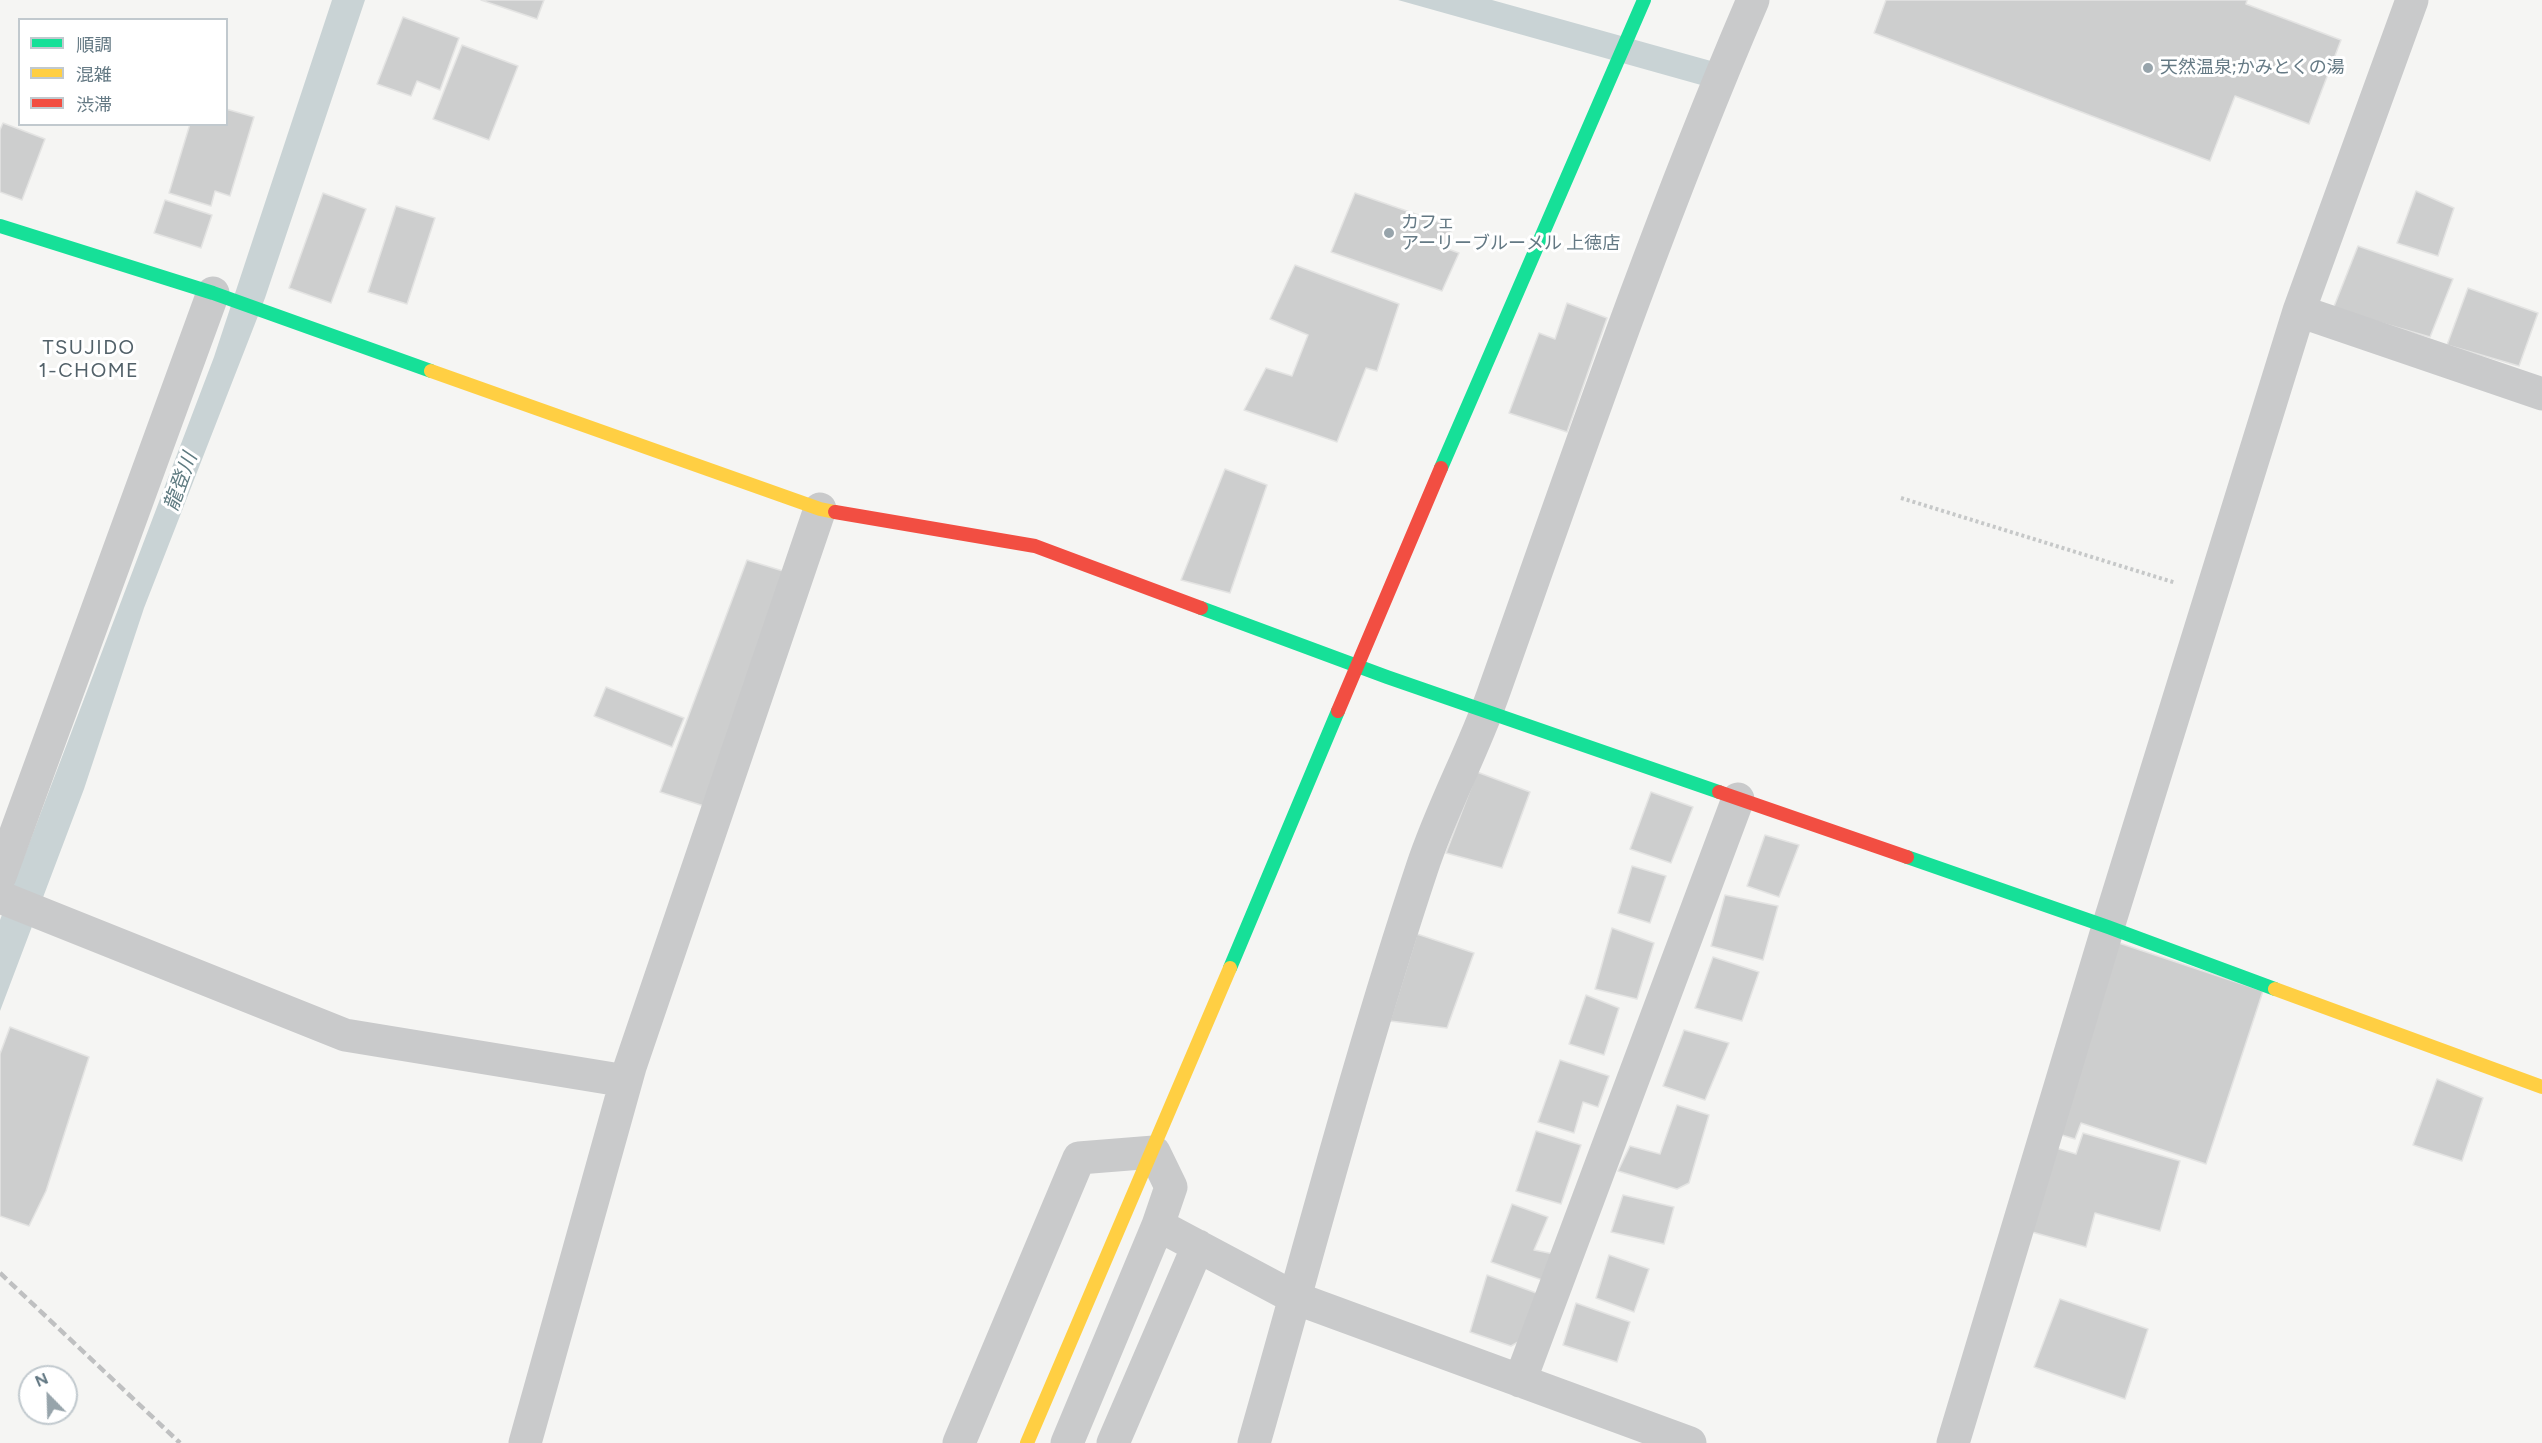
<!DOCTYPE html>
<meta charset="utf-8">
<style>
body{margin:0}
#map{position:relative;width:2542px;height:1443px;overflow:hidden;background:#f5f5f3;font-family:Figtree,"Noto Sans JP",sans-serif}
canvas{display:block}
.legend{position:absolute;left:18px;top:18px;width:210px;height:108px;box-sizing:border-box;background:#fff;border:2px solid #c1c9ce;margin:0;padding:8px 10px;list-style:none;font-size:18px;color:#647984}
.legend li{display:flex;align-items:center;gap:12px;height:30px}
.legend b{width:30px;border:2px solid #c1c9ce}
.north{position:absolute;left:18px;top:1365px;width:60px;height:60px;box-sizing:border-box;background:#fff;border:2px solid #c1c9ce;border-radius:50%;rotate:337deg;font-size:16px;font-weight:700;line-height:24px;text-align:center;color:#647984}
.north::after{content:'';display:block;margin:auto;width:21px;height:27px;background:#97a4ab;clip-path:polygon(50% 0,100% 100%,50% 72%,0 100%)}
</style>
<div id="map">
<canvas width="2542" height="1443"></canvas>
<ul class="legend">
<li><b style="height:8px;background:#16e098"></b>順調</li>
<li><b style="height:8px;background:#ffcf43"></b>混雑</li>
<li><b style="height:8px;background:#f24e42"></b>渋滞</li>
</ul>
<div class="north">N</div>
</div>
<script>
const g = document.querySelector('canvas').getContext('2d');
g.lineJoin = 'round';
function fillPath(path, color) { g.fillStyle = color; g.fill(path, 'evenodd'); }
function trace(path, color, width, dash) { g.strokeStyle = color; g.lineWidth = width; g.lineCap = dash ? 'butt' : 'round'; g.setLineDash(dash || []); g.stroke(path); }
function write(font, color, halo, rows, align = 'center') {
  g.font = font + ' Figtree,"Noto Sans JP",sans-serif'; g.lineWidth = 6; g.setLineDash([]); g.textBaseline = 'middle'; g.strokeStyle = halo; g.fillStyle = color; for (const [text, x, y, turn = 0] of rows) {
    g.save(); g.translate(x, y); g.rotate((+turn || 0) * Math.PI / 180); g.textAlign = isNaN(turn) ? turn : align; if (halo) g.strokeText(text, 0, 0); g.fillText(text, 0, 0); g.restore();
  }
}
fillPath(new Path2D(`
 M332,0H365L265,298L144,608L84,789L0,1011V920L214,357Z
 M1398,0H1492L1711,61L1701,85Z`), '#c9d3d5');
const building = new Path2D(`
 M481,0H544L537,19Z
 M1886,0H2247L2246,4L2341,40L2309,124L2235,96L2210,161L1874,33Z
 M403,17L459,38L440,90L417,81L411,96L377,84Z
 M462,45L518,66L489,140L433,119Z
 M226,109L254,117L230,196L215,191L211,206L169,193L190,124H226Z
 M3,123L45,139L22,200L0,192V130Z
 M2416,191L2454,208L2438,256L2397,243Z
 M323,193L366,209L331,303L289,288Z
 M1355,193L1453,227L1445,248L1459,253L1442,291L1331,252Z
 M165,200L212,215L201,248L154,233Z
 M396,206L435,218L407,304L368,292Z
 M2358,246L2453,279L2430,337L2333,309Z
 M1295,265L1399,304L1377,371L1366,368L1337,442L1244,410L1266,368L1292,376L1308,335L1270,319Z
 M2468,288L2538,313L2519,366L2447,345Z
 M1567,303L1607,318L1567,432L1509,413L1539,333L1555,339Z
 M1225,469L1267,485L1230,593L1181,580Z
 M747,560L783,571L707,807L660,792Z
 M606,687L684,718L672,747L594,716Z
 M1477,772L1530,792L1502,868L1446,853Z
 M1651,792L1693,807L1671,863L1630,849Z
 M1765,835L1799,845L1779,897L1747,886Z
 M1632,866L1666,876L1650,923L1618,913Z
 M1725,895L1778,906L1763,960L1711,946Z
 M1612,928L1654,943L1637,999L1595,989Z
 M1417,934L1474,953L1447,1028L1390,1021Z
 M2116,942L2263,991L2206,1164L2081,1123L2075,1139L2052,1132Z
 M1713,957L1759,972L1742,1021L1695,1008Z
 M1586,995L1619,1008L1604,1055L1569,1044Z
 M10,1027L89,1057L46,1191L29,1226L0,1216V1054Z
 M1684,1030L1729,1043L1705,1100L1663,1086Z
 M1560,1060L1609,1076L1598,1107L1583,1102L1574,1133L1538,1122Z
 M2437,1079L2483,1098L2462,1161L2413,1145Z
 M1677,1105L1709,1115L1689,1183L1677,1189L1618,1171L1630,1146L1660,1154Z
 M1536,1131L1581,1145L1561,1204L1516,1191Z
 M2083,1133L2180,1161L2160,1231L2095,1213L2086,1247L2032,1232L2056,1148L2076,1154Z
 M1623,1195L1674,1207L1664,1244L1611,1232Z
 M1512,1204L1548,1217L1534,1250L1554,1254L1545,1281L1491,1262Z
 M1609,1255L1649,1269L1634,1312L1596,1298Z
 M1487,1275L1539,1294L1527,1337L1511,1346L1470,1332Z
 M2060,1299L2148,1329L2125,1399L2034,1367Z
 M1576,1303L1630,1322L1617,1362L1563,1345Z`);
fillPath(building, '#cdcece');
trace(building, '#e4e4e3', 1.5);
trace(new Path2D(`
 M1901,498L2176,583`), '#c6c8c8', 4, [3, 3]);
trace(new Path2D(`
 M2299,311L2542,394
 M0,876L213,293
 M0,897L345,1035L626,1081
 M1158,1225L1295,1298L1690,1443
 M1520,1381L1738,799
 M525,1443L630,1067L820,509
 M959,1443L1079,1158L1154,1152L1171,1187L1158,1225L1067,1443
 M1113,1443L1198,1246
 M1254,1443C1309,1251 1359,1057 1422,868C1441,810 1471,755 1492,697C1575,463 1655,228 1753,0
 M1953,1443L2108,927L2299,311L2412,0`), '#c9cacb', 33);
trace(new Path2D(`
 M0,226L213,293L431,371
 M1441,468L1644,0
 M1201,608L1387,677L1719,792
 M1907,857L2108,927L2275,989
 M1230,968L1338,711`), '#16e098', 14);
trace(new Path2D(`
 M431,371L820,509L835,512
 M2275,989L2542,1087
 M1027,1443L1230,968`), '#ffcf43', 14);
trace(new Path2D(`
 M835,512L1035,546L1201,608
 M1338,711L1441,468
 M1719,792L1907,857`), '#f24e42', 14);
trace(new Path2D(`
 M0,1273L180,1443`), '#bfc0c1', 4.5, [9, 4.5]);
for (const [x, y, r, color] of [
 [2148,68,6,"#97a4ab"],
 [1389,233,6,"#97a4ab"]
]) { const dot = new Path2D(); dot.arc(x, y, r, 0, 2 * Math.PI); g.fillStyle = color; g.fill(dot); trace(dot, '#fff', 2); }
write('18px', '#647984', '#fff', [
 ["天然温泉;かみとくの湯",2160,68],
 ["カフェ",1401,223],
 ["アーリーブルーメル 上徳店",1401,244]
], 'left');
g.letterSpacing = '1.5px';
write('20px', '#526169', '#fff', [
 ["TSUJIDO",89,348],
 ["1-CHOME",89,371]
]);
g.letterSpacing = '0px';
write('italic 20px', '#5f7b81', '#fff', [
 ["龍登川",181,482,-70]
]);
</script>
